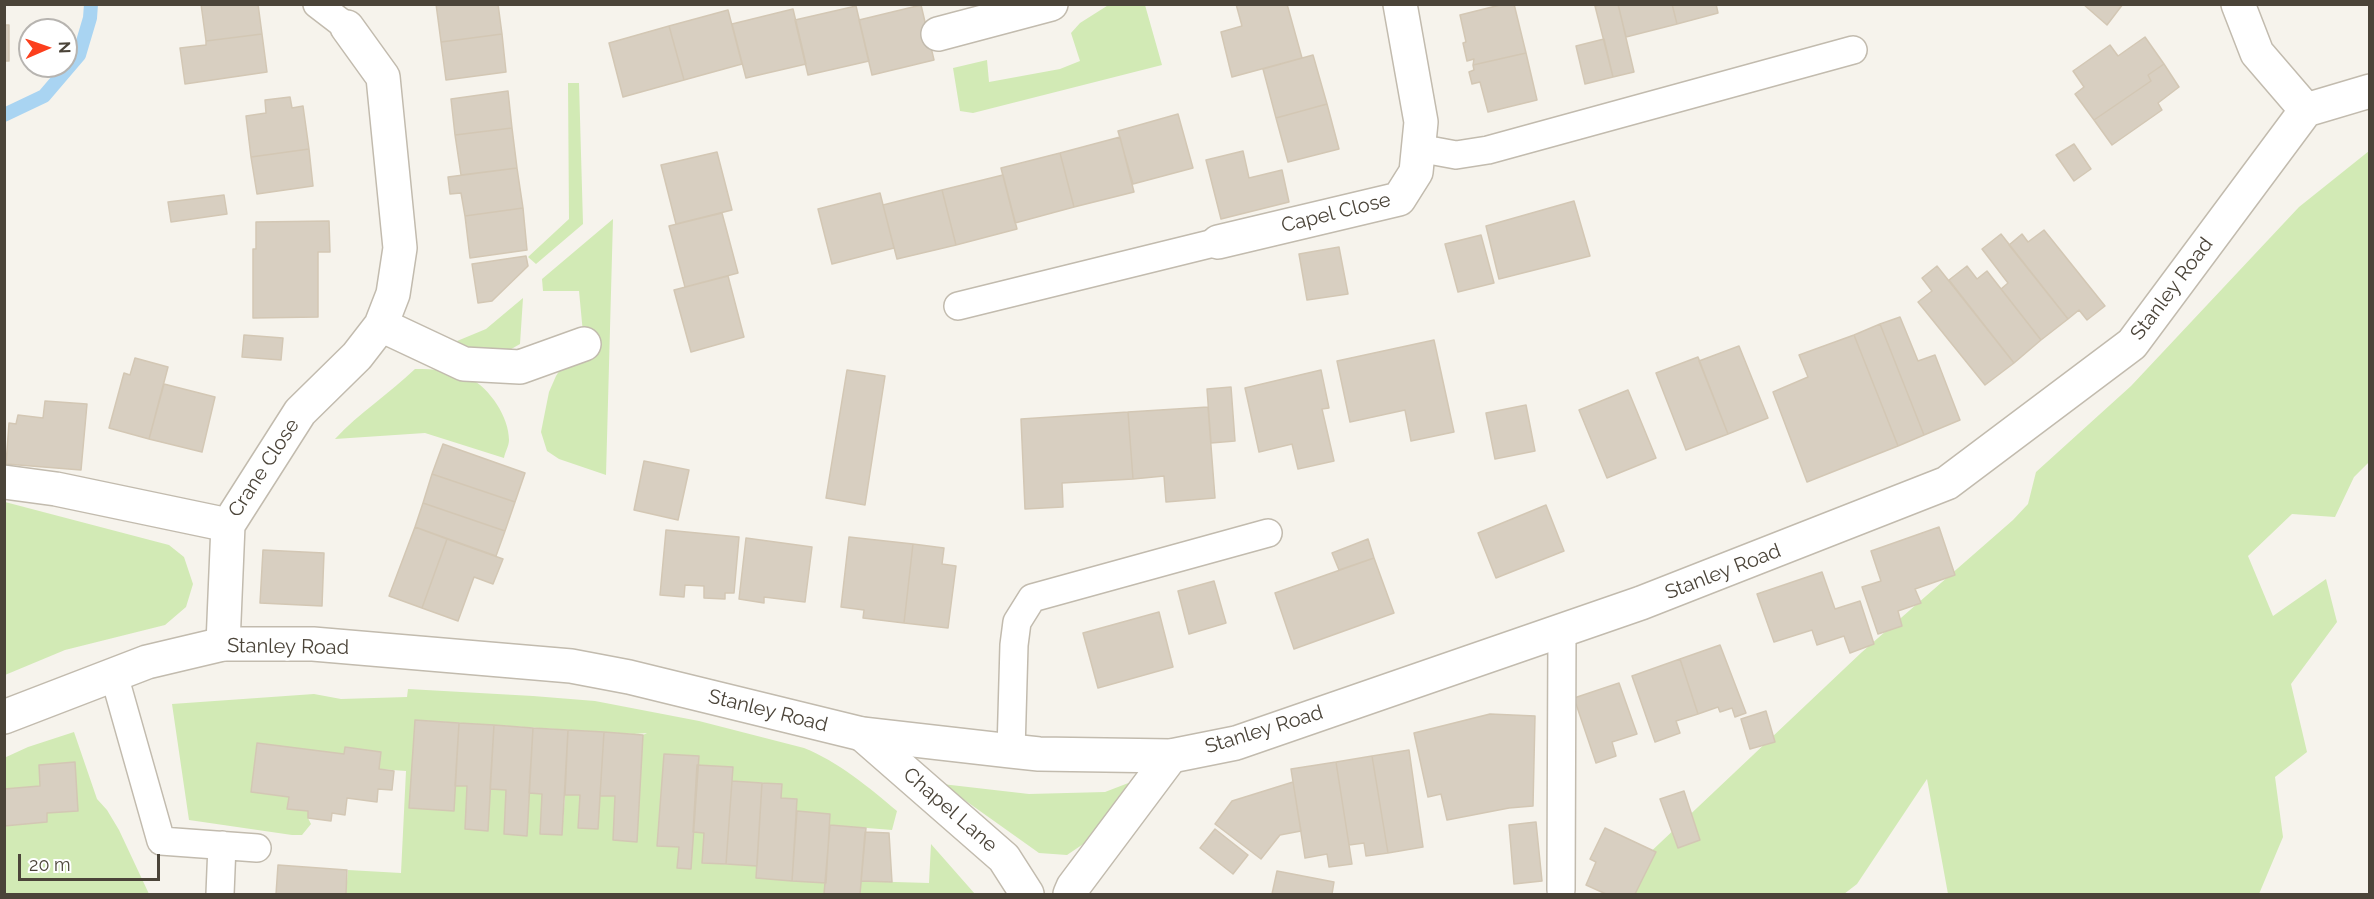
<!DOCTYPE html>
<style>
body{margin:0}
#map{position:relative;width:2374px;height:899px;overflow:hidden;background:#f6f3ec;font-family:Raleway,sans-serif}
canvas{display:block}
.frame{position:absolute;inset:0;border:6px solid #4b4439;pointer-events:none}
.north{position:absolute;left:18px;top:18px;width:60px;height:60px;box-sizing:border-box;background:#fff;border:2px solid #b7b4b0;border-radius:50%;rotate:88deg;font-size:16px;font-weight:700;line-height:24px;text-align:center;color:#4b4439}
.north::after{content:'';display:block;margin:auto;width:21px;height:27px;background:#fc3f1d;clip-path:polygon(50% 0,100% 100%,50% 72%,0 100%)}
.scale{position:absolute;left:18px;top:854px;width:142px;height:27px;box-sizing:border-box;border:3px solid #4b4439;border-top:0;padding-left:8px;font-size:18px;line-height:21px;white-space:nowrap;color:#4b4439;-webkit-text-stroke:4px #fff;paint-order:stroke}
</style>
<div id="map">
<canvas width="2374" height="899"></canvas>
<div class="frame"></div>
<div class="north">N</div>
<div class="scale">20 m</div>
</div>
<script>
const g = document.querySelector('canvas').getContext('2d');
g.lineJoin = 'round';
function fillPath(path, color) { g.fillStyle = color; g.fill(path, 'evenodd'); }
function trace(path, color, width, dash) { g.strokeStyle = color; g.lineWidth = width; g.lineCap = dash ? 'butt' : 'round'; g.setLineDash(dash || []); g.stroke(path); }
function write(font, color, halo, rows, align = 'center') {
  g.font = font + ' Raleway,sans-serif'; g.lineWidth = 6; g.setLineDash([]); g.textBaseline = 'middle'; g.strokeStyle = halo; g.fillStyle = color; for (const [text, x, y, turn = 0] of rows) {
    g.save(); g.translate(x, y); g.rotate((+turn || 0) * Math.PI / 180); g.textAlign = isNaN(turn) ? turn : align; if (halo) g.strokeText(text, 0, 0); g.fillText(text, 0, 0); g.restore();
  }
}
fillPath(new Path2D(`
 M1110,4L1145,5L1162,65L973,113L960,111L953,68L987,60L989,82L1060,69L1080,61L1071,33L1080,23Z
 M568,83H579L583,224L536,264L528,257L569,219Z
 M2369,151V462L2354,477L2335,517L2292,514L2248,556L2273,616L2326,579L2337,622L2291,684L2307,752L2275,777L2283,837L2259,894H1948L1927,779L1857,884L1844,894H1606L1862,652L2013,520L2028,504L2036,472L2131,386L2299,207Z
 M613,219L606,475L559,459L547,451L541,432L549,392L556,376L583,333L579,291H543L542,279Z
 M523,298L520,344L499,356L445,346L486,329Z
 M415,369C433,369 454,370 470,378C490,389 509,417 509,440C509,446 505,452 504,458L425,433L335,439C359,413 389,394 415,369Z
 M5,502L169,545L184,557L193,584L186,607L165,625L65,650L5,675Z
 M408,689L533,696L595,701L699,721L804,748C837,761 870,788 897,811L892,830L830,825V814L797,811V799L781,798V784L732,781L733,767L697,765L698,756L664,754L657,846L679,847L677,868L691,869L693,832L704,833L703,863L757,866L756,878L826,883V894H346L348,870L401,873L406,771L379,769L381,752L345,747L344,754L257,743L251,792L289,797L287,809L308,811V818L311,824L302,835H292L189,820L172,704L314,694L341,699L407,697ZM415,720L634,734L647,733L643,735L637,841L613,840L615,796H600L598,829L578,828L580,795H565L562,835L540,834L542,794L529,793L527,836L504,834L506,790L490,789L487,831L465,829L467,786H455L453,810L409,808Z
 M74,732L97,799L107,810L119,830L149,894H5V826L46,822L42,765L40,786L5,789L4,758L28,747Z
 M1131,782L1104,830L1067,855L1039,853L942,784L1029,794L1105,792Z
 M931,844L975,894H860L861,881L929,883Z`), '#d2eab5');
trace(new Path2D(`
 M4,115L44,96L79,55L90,18L91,4`), '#a9d4f2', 14);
const building = new Path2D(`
 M201,4H258L262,34L206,41Z
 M436,4H498L502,34L441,42Z
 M1236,4H1287L1302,58L1232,77L1221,32L1242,26Z
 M1504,4H1514L1526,53L1473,65L1474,59L1467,61L1463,43L1466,42L1460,15Z
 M1603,4H1618L1634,72L1613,77L1595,6Z
 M1618,4H1672L1677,24L1626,37Z
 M1672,4H1716L1718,13L1677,24Z
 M2083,4H2123L2107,25Z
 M921,5L934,60L872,75L859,20Z
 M856,6L869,61L808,75L795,20Z
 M793,9L806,64L746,78L732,24Z
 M728,10L742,64L684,80L669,26Z
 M4,25H9V61H4Z
 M669,26L684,80L623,97L609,43Z
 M262,34L267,72L185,84L180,48L206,45V41Z
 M502,34L506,72L446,80L441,42Z
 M2145,37L2164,64L2148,75L2151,81L2094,120L2075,94L2084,87L2073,71L2110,45L2118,56Z
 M1604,39L1613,77L1585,84L1576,46Z
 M1526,53L1537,100L1488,112L1480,82L1472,84L1469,72L1474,70L1473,65Z
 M1313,55L1327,104L1276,118L1263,69Z
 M2164,64L2179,87L2158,103L2162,110L2112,145L2094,120L2151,81L2148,75Z
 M508,91L512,128L455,135L451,99Z
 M290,97L292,108L303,106L309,149L251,157L246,116L266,113L265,100Z
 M1327,104L1339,149L1288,162L1276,118Z
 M1178,114L1193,168L1133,184L1118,131Z
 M512,128L517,168L461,175L455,135Z
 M1120,137L1134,192L1074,207L1060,153Z
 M2074,144L2091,169L2074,181L2056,155Z
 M309,149L313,186L257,194L251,157Z
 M1243,151L1249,178L1282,170L1289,202L1221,219L1206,160Z
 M717,152L732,210L676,224L661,165Z
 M1060,153L1074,207L1015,223L1001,168Z
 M517,168L523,208L465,216L461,193L450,194L448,177Z
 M1003,175L1017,229L956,245L942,190Z
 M942,190L956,245L897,259L883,205Z
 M880,193L894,248L832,264L818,209Z
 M224,195L227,214L171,222L168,202Z
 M1574,201L1590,256L1499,279L1486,226Z
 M523,208L527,250L470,258L465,216Z
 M722,213L738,273L685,287L669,226Z
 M329,221L330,252H318V317L253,318V249H256V222Z
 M2044,230L2105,306L2087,320L2079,310L2068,319L2009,245L2022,234L2028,242Z
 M2001,234L2068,319L2041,340L2001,289L2008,283L1982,249Z
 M1481,235L1494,283L1458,292L1445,244Z
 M1339,247L1348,294L1307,300L1299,254Z
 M526,256L528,266L492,301L478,303L472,264Z
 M1937,266L2014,363L1985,385L1918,302L1932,291L1922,278Z
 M1967,266L1977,279L1987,271L2041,340L2014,363L1949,280Z
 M728,276L744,337L691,352L674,290Z
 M1900,317L1918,361L1935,355L1960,420L1924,435L1880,324Z
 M1880,324L1924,435L1898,446L1854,335Z
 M244,335L283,338L281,360L242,357Z
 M1854,335L1898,446L1807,482L1773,392L1808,377L1799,355Z
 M1434,340L1454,432L1411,441L1405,410L1350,422L1337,361Z
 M1739,346L1768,418L1728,434L1699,361Z
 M1698,357L1728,434L1686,450L1656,373Z
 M135,358L168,367L149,439L109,428L124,373L130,375Z
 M847,370L885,376L865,505L826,498Z
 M1321,370L1329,408L1322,409L1334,461L1298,469L1292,444L1259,452L1245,388Z
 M164,384L215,397L202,452L149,439Z
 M1231,387L1235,441L1211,443L1207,389Z
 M1628,390L1656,458L1607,478L1579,410Z
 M45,401L87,404L81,470L6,464L9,423L16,424L18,415L43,418Z
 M1526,405L1535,451L1495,459L1486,413Z
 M1208,407L1215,498L1166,502L1164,476L1133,479L1128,412Z
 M1128,412L1133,479L1062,483L1063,507L1025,509L1021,419Z
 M443,444L525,473L515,502L432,474Z
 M644,461L689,470L678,520L634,510Z
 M432,474L515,502L505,531L423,503Z
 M423,503L505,531L496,556L415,527Z
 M1546,505L1564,551L1496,578L1478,533Z
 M415,527L447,539L422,608L389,596Z
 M1939,527L1955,575L1915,589L1921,603L1898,611L1902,626L1878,634L1862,587L1881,581L1871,551Z
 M666,530L739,537L734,593H725V599L704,598V586L685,585L684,597L660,595Z
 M849,537L913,544L904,623L863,618L864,610L841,607Z
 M746,538L812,547L805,602L764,597V603L739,599Z
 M447,539L503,559L493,584L474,577L458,621L422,608Z
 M1368,539L1374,558L1339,570L1332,553Z
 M913,544L944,548L942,564L956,566L948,628L904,623Z
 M263,550L324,553L322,606L260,603Z
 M1374,558L1394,613L1294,649L1275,593Z
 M1822,572L1835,609L1860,601L1874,644L1850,653L1844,636L1817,645L1812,630L1774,642L1757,594Z
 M1214,581L1226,623L1189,634L1178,591Z
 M1159,612L1173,667L1098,688L1083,633Z
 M1720,645L1746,713L1735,717L1732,708L1720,712L1718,707L1698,714L1680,659Z
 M1680,659L1698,714L1676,721L1680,733L1655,742L1632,676Z
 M1619,683L1637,734L1612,742L1616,756L1596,763L1574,698Z
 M1766,711L1775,742L1750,749L1741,719Z
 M1490,714L1535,716L1533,806L1509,808L1447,820L1441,794L1428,797L1414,733Z
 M415,720L459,723L454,811L409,808Z
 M459,723L494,725L488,831L465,829L467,786H455Z
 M494,725L533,728L527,836L504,834L506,790L490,789Z
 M533,728L568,730L562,835L540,834L542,794L529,793Z
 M568,730L604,732L598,829L578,828L580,795H565Z
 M604,732L643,735L637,842L613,840L615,796H600Z
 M257,743L344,754L345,747L381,752L379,769L394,771L392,790L378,789L377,802L347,798L345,815L332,813L331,821L308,818V811L287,809L289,797L251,792Z
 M1409,750L1423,847L1388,853L1372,756Z
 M664,754L699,756L691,869L677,868L679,847L657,846Z
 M1372,756L1388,853L1366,856L1364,843L1349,845L1336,762Z
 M75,762L78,811L47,813V822L4,826V789L40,786L39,765Z
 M1336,762L1352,864L1329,867L1327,854L1305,858L1291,769Z
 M697,765L733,767L726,864L702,863L704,833L693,832Z
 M732,781L762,783L757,866L726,864Z
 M1293,782L1301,831L1280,835L1261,859L1215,824L1232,801Z
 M762,783L782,784L781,798L797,799L792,881L756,878Z
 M1684,791L1700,840L1678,848L1660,799Z
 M797,811L830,814L826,883L792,881Z
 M1536,822L1542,881L1514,884L1509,825Z
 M830,825L866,828L860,894H824Z
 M1605,828L1656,852L1635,894H1606L1586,885L1596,862L1590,859Z
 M1215,829L1248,855L1233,874L1200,848Z
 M865,832L889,833L892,882L861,881Z
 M278,865L347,870L346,894H276Z
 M1277,871L1334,882L1332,894H1272Z`);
fillPath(building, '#d8cfc1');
trace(building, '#d3c7b4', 1.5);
const service = new Path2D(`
 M317,4L347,27
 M1418,148L1456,155L1488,150L1853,50
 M958,306L1218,242
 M114,675L161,841L257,848
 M1011,751L1014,645L1017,622L1032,598L1268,533
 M1561,890L1562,631
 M220,894L222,845`);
const minor = new Path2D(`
 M2238,4L2257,53L2306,110
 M938,34L1051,4
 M1218,242L1399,199L1416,172L1421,122L1400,4
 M381,325L464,364L520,367L584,344
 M4,482L56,489L228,525
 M223,644L228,525L300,412L357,356L381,325L393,294L400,248L383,77L347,27
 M862,734L1004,858L1027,894
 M1070,894L1073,887L1171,756`);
const tertiary = new Path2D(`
 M4,717L147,662L223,644H313L571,666L629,677L862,734L1011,751L1039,754L1171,756L1236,743L1641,603L1947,483L2132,344L2306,110L2370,91`);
trace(service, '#c2bbae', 30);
trace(minor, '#c2bbae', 36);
trace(tertiary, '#c2bbae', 36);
trace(service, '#fff', 27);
trace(minor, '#fff', 33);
trace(tertiary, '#fff', 33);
write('20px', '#4b4439', '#fff', [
 ["Capel Close",1336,213,-14],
 ["Stanley Road",2172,289,-53],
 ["Crane Close",264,468,-57],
 ["Stanley Road",1723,572,-21],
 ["Stanley Road",288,647,1],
 ["Stanley Road",768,711,14],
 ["Stanley Road",1264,730,-17],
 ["Chapel Lane",950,810,41]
]);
</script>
